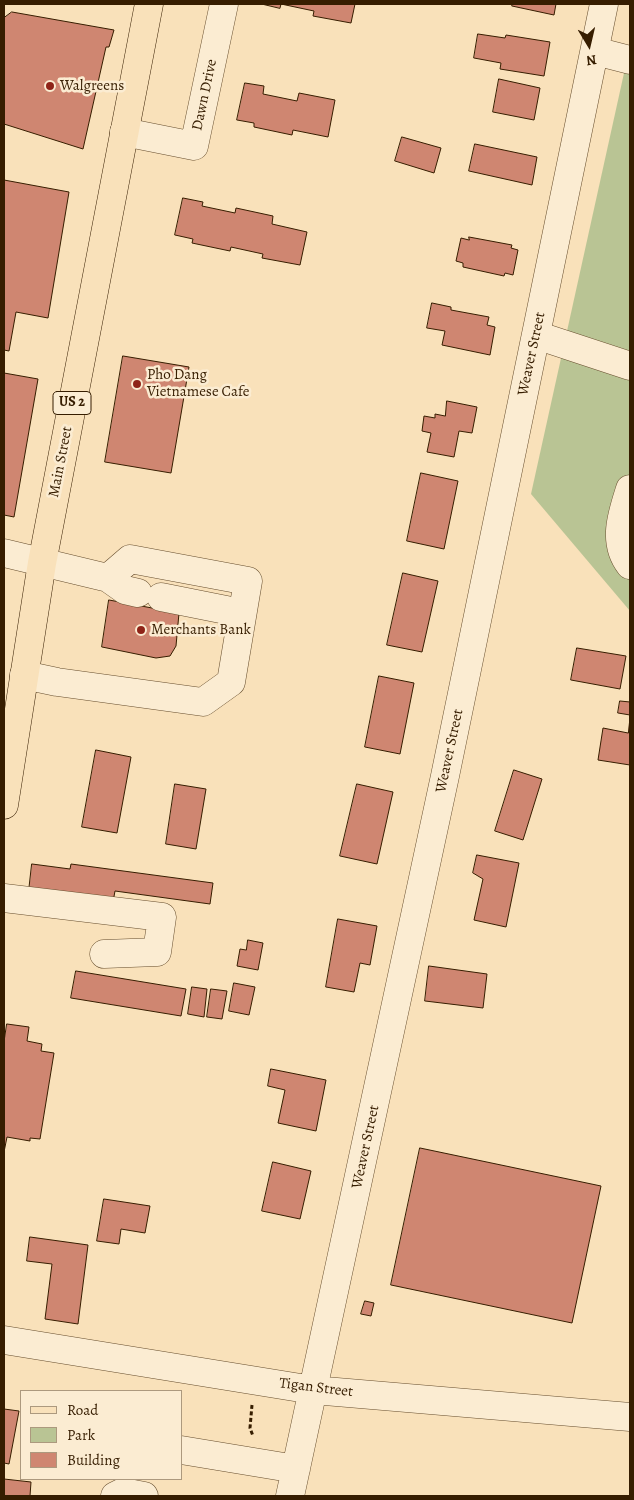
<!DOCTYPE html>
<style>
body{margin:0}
#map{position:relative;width:634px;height:1500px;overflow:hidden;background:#f9e1ba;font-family:Alegreya,serif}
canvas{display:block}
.frame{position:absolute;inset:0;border:5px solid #361d00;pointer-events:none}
.legend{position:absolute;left:20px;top:1390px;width:162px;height:90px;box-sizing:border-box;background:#fbecd2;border:1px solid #ac997e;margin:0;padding:6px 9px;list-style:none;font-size:15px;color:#361d00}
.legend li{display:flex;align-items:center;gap:10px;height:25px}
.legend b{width:25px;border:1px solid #ac997e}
.north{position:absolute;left:564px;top:20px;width:50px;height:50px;-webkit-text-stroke:4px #fbecd2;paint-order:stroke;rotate:171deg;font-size:14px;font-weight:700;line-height:20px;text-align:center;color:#361d00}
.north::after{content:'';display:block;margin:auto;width:18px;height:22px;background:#361d00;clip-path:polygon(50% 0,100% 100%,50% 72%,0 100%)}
</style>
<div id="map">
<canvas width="634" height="1500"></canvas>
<div class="frame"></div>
<ul class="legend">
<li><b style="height:6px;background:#f9e1ba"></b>Road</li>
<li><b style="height:14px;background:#b9c494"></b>Park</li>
<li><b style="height:14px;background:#cf8671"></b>Building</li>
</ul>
<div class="north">N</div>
</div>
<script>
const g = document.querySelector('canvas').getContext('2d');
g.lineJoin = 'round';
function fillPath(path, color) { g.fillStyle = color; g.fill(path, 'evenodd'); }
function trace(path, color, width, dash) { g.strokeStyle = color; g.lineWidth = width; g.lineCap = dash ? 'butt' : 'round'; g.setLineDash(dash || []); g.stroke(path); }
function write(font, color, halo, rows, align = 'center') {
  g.font = font + ' Alegreya,serif'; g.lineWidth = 5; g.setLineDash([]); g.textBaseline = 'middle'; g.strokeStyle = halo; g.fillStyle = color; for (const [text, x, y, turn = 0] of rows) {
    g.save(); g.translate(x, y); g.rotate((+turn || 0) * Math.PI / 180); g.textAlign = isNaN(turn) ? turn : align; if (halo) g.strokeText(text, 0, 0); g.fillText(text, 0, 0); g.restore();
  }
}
fillPath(new Path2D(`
 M630,46V611L531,494Z`), '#b9c494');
const building = new Path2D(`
 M262,4H355L351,23L313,16L314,11L281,4L280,8Z
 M513,4H556L554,15L512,6Z
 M12,12L114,30L109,47H106L83,149L4,124V18Z
 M478,34L505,38L506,35L550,42L544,76L500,69L501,63L474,58Z
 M499,79L540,88L534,120L493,112Z
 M245,83L264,86L263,94L297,101L299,93L335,100L328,137L293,130L292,135L254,127V123L237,120Z
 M402,137L441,148L434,173L395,161Z
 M475,144L537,157L532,185L469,171Z
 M4,180L69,192L48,318L16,312L9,351L4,350Z
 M183,198L203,202L202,206L235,213L236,208L273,216L272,224L307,232L300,265L262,258L263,254L231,247L230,251L192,243L193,239L175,235Z
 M469,237L512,245L511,248L518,250L513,275L505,273L504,276L463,267V263L456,261L461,238L469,240Z
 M432,303L451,307V310L489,317L487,325L495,327L490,355L442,345L445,331L427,328Z
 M123,356L189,367L171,473L105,462Z
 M4,373L38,379L14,517L4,515Z
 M447,401L477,407L472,433L459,431L454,457L427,452L431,433L422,431L424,416L435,418V414L445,416Z
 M421,473L458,481L444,549L407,541Z
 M403,573L438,581L422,652L387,645Z
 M109,600L179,613L176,646L170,656L156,658L102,647Z
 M577,648L626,656L620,689L571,680Z
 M379,676L414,683L400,754L365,747Z
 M620,701L630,702V715L618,713Z
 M630,718V765L598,760L603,728L628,733Z
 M96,750L131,757L117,833L82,827Z
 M514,770L542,779L523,840L495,831Z
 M175,784L206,789L196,849L166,844Z
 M357,784L393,792L377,864L340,856Z
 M477,855L519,863L506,927L474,920L483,879L473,873Z
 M32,864L70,869L71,864L213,883L210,904L115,891L113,902L29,891Z
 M338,919L377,926L370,965L360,963L354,992L326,987Z
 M248,940L263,943L258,970L237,966L240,949L246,950Z
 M429,966L487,974L483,1008L425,1001Z
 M76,971L186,989L181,1016L71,998Z
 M234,983L255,987L249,1015L229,1011Z
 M192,987L207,989L204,1017L188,1014Z
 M211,989L227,991L222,1019L207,1017Z
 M7,1024L29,1027L27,1041L42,1044L41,1051L54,1053L40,1139L30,1138V1141L7,1137L4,1152V1042Z
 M271,1069L326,1080L316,1131L278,1123L285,1090L268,1086Z
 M420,1148L601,1186L572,1323L391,1285Z
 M273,1162L311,1171L300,1219L262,1211Z
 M104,1199L150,1206L145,1233L121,1229L119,1244L97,1241Z
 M30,1237L88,1245L78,1324L45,1319L52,1264L27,1261Z
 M365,1301L374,1303L371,1316L361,1314Z
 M4,1409L19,1411L9,1464L4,1463Z
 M4,1479L31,1482L30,1496H4Z`);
fillPath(building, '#cf8671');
trace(building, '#361d00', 1);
const minor = new Path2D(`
 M595,51L630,60
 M124,132L194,146L224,4
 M536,335L630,366
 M630,489C622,514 612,542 630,565
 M4,553L108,578L130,559L248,581L231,682L203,702L57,682L24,675
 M108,578L125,590L138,593
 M161,597L241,613
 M4,898L162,917L157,952L104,954
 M4,1340L313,1390L630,1417
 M181,1450L296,1469
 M115,1496L123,1492L144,1496
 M290,1496L445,776L604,4`);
const major = new Path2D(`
 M4,805L42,563L149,4`);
trace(minor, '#674e2e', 29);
trace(major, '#361d00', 29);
trace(new Path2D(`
 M252,1405L250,1428L253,1436`), '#361d00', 3, [4, 2.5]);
trace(minor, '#fbecd2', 28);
trace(major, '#f9e1ba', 28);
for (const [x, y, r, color] of [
 [50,86,5,"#8f2418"],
 [137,384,5,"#8f2418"],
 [141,630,5,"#8f2418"]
]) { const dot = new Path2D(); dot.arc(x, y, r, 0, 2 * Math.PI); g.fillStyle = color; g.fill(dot); trace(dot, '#fbecd2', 2); }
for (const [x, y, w] of [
 [72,403,38]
]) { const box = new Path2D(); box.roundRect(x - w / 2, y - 11.5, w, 23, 4); g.fillStyle = '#fbecd2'; g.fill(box); trace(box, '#361d00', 1); }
write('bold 14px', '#361d00', null, [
 ["US 2",72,403]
]);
write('15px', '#361d00', '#fbecd2', [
 ["Walgreens",60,86],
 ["Pho Dang",147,375],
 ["Vietnamese Cafe",147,392],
 ["Merchants Bank",151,630]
], 'left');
write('15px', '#361d00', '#fbecd2', [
 ["Dawn Drive",205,95,-78],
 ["Weaver Street",532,354,-78],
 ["Main Street",61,462,-79],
 ["Weaver Street",450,751,-78],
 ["Weaver Street",366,1147,-78],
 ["Tigan Street",316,1388,7]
]);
</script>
